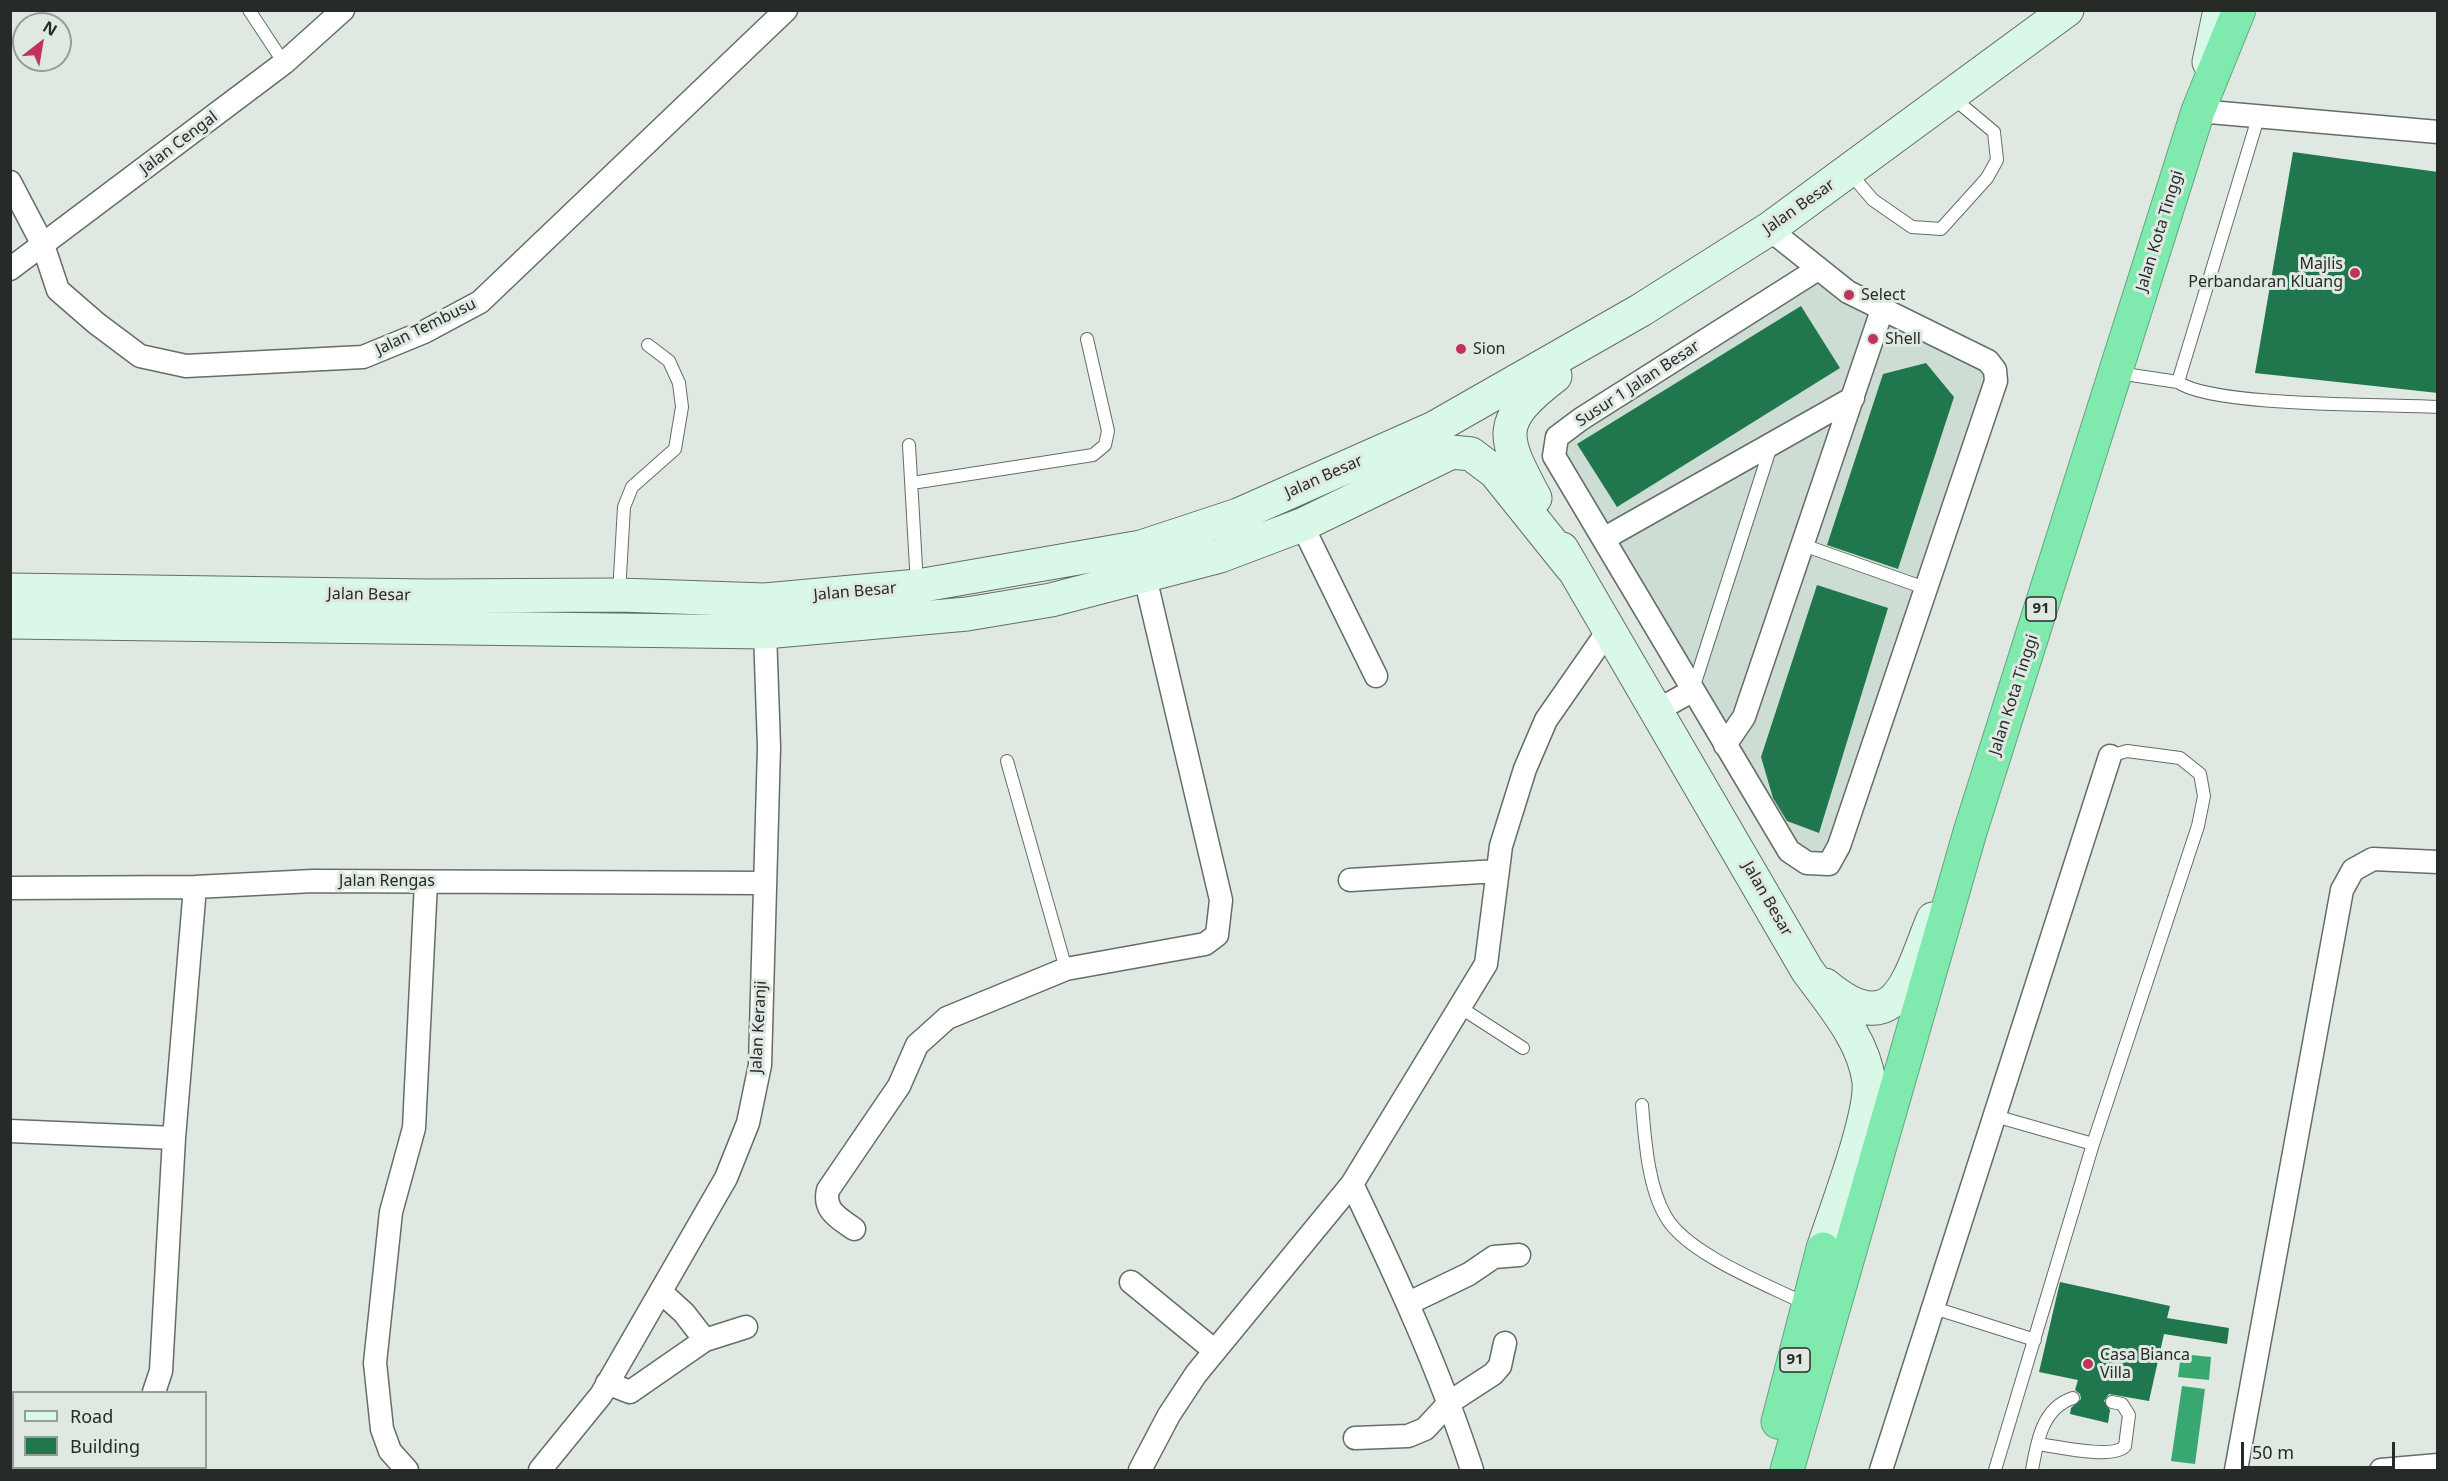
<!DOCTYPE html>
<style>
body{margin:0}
#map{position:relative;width:2448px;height:1481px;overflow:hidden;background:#dfe9e2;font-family:"Noto Sans",sans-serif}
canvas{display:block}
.frame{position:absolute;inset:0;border:12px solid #272b28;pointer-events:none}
.legend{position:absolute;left:12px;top:1391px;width:195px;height:78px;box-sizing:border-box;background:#dfe9e2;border:2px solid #959d98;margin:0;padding:8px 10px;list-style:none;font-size:18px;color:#272b28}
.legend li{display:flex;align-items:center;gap:12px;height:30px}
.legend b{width:30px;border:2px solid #959d98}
.north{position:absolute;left:12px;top:12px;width:60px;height:60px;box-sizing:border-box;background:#dfe9e2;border:2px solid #959d98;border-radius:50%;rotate:31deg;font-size:16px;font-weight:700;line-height:24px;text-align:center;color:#272b28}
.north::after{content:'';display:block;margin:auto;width:21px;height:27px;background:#c1335d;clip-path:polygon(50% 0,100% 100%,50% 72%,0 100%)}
.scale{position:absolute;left:2241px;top:1442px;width:154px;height:27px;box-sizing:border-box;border:3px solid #272b28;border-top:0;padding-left:8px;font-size:18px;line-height:21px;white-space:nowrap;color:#272b28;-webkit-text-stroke:4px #dfe9e2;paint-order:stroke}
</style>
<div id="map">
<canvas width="2448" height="1481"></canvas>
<div class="frame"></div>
<ul class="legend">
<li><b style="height:8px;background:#d9f8e7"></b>Road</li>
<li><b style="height:16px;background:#20764d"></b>Building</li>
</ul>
<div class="north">N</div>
<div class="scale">50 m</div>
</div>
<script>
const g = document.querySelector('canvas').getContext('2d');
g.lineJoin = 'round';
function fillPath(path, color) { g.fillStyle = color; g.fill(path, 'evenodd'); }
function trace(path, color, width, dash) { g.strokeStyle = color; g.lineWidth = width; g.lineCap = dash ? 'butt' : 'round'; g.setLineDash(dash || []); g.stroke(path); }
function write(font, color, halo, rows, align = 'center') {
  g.font = font + ' "Noto Sans",sans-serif'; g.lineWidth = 6; g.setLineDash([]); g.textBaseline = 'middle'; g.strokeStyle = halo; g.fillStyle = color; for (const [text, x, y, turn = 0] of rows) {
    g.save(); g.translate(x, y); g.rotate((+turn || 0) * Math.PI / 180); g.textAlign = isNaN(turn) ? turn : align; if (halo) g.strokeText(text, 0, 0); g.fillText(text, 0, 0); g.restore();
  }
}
fillPath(new Path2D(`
 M1817,260L1861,290L2002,367L1846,849L1807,870L1551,433Z`), '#cdddd3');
fillPath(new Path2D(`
 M2181,1354L2211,1357L2209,1380L2178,1377Z
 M2182,1386L2205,1389L2195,1464L2171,1461Z`), '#38a771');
fillPath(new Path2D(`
 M2293,152L2438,172V393L2255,373Z
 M1801,306L1840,368L1617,507L1577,444Z
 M1926,363L1954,397L1898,569L1827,545L1883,374Z
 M1817,585L1888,608L1819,833L1787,821L1773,798L1761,757Z
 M2060,1282L2170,1306L2167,1318L2229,1328L2227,1344L2164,1334L2149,1401L2109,1394L2104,1401L2110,1410L2108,1423L2070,1414L2071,1408L2081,1399L2080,1394L2075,1390L2078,1380L2039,1372Z`), '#20764d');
const lane = new Path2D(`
 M249,10L284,63
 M1849,172L1873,200L1912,227L1941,229L1987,178L1997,160L1994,132L1952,97
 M2118,373L2178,382L2258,118
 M2178,382C2212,407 2386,404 2438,407
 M909,445L917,585
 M912,483L1093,455L1105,445L1108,431L1087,339
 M1803,545L1925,588
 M619,593L624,507L632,487L675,449L682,407L679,383L669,361L648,345
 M1693,689L1771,446
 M1007,761L1066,969
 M1461,1008L1523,1048
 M1642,1105C1645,1140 1648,1187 1666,1217C1687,1254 1768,1285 1806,1304
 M1995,1116L2093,1144
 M1934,1308L2035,1340
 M2038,1444C2055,1446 2113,1460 2125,1446L2129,1415L2122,1404L2112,1402
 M1995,1470L2093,1144L2198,826L2204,796L2200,774L2180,758L2127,751L2110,756
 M2032,1470C2037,1442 2042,1408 2073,1398`);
const street = new Path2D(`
 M2198,111L2438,132
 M10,182L43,245L58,290L96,323L140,356L186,366L363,357L424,332L480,302L786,10
 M1769,229L1848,292L1988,361L1995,370L1996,381L1839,846L1829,864L1807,863L1789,851L1554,456L1557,437L1581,419L1818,269
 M10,269L284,63L343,10
 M1302,525L1376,676
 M1605,538L1853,398
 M1656,711L1692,691
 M1725,745L1744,717L1882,310
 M1350,880L1497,871
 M10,888L195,887L313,881L764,883
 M10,1131L174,1138
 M1352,1184C1397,1278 1440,1371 1472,1470
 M854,1229C839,1218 823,1211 828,1190L899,1086L917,1045L947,1018L1066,969L1205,944L1217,935L1221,900L1145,577
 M1131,1282L1215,1351
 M661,1292L684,1313L705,1340
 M1409,1303L1469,1274L1494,1257L1519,1255
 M607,1383L630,1392L705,1340L746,1327
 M154,1392L161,1371L174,1138L195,887
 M1355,1438L1408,1436L1425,1429L1450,1402L1493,1374L1500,1366L1505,1343
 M124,1470L126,1468
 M407,1470L390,1451L382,1429L375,1363L391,1212L414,1128L426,882
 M540,1470L601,1395L726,1178L748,1123L760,1065L769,747L765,632
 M1140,1470L1169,1415L1196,1374L1352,1184L1486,964L1501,846L1525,769L1546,720L1610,628
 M1881,1470L2110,756
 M2236,1470L2342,890L2353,870L2373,859L2438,862
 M2381,1470L2438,1465`);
const secondary = new Path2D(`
 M2209,62L2220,10
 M1535,498C1502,436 1495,422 1555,376
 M1562,549L1807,970C1831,1003 1864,1040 1869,1082C1872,1116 1835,1212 1823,1249
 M10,590L429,596L619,595L765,600L918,586L1141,547L1238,515L1434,428L1641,310L1769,229L2067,10
 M10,622L765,632L967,614L1051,600L1220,556L1302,525L1452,452L1471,454L1495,472L1572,568
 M1825,985C1897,1045 1909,977 1933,919`);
const highway = new Path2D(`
 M1778,1422L1823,1249
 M1787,1470L1970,832L2198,111L2239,10`);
trace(lane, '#646d67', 14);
trace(street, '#646d67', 25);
trace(secondary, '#646d67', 35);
trace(highway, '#60a67f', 35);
trace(lane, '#fff', 12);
trace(street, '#fff', 22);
trace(secondary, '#d9f8e7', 33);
trace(highway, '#7fe9ae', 33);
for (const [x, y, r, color] of [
 [2355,273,6,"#c1335d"],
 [1849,295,6,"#c1335d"],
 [1873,339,6,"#c1335d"],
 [1461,349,6,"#c1335d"],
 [2088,1364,6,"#c1335d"]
]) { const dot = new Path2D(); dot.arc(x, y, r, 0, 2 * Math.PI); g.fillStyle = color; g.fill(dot); trace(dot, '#dfe9e2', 2); }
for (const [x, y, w] of [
 [2041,609,30],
 [1795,1360,30]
]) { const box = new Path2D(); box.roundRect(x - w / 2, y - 12, w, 24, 4.5); g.fillStyle = '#dfe9e2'; g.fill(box); trace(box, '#272b28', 1.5); }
write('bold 15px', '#272b28', null, [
 ["91",2041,609],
 ["91",1795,1360]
]);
write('16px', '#272b28', '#dfe9e2', [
 ["Jalan Cengal",179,143,-37],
 ["Jalan Besar",1799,207,-35],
 ["Jalan Kota Tinggi",2160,231,-73],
 ["Jalan Tembusu",426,327,-26],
 ["Susur 1 Jalan Besar",1638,384,-33],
 ["Jalan Besar",1324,477,-24],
 ["Jalan Besar",855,592,-5],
 ["Jalan Besar",369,595,1],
 ["Jalan Kota Tinggi",2014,695,-72],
 ["Jalan Rengas",387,881],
 ["Jalan Besar",1767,899,60],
 ["Jalan Keranji",759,1027,-87]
]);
write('16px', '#272b28', '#dfe9e2', [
 ["Majlis",2343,264,"right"],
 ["Perbandaran Kluang",2343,282,"right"],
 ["Select",1861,295],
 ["Shell",1885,339],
 ["Sion",1473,349],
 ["Casa Bianca",2100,1355],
 ["Villa",2100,1373]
], 'left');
</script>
